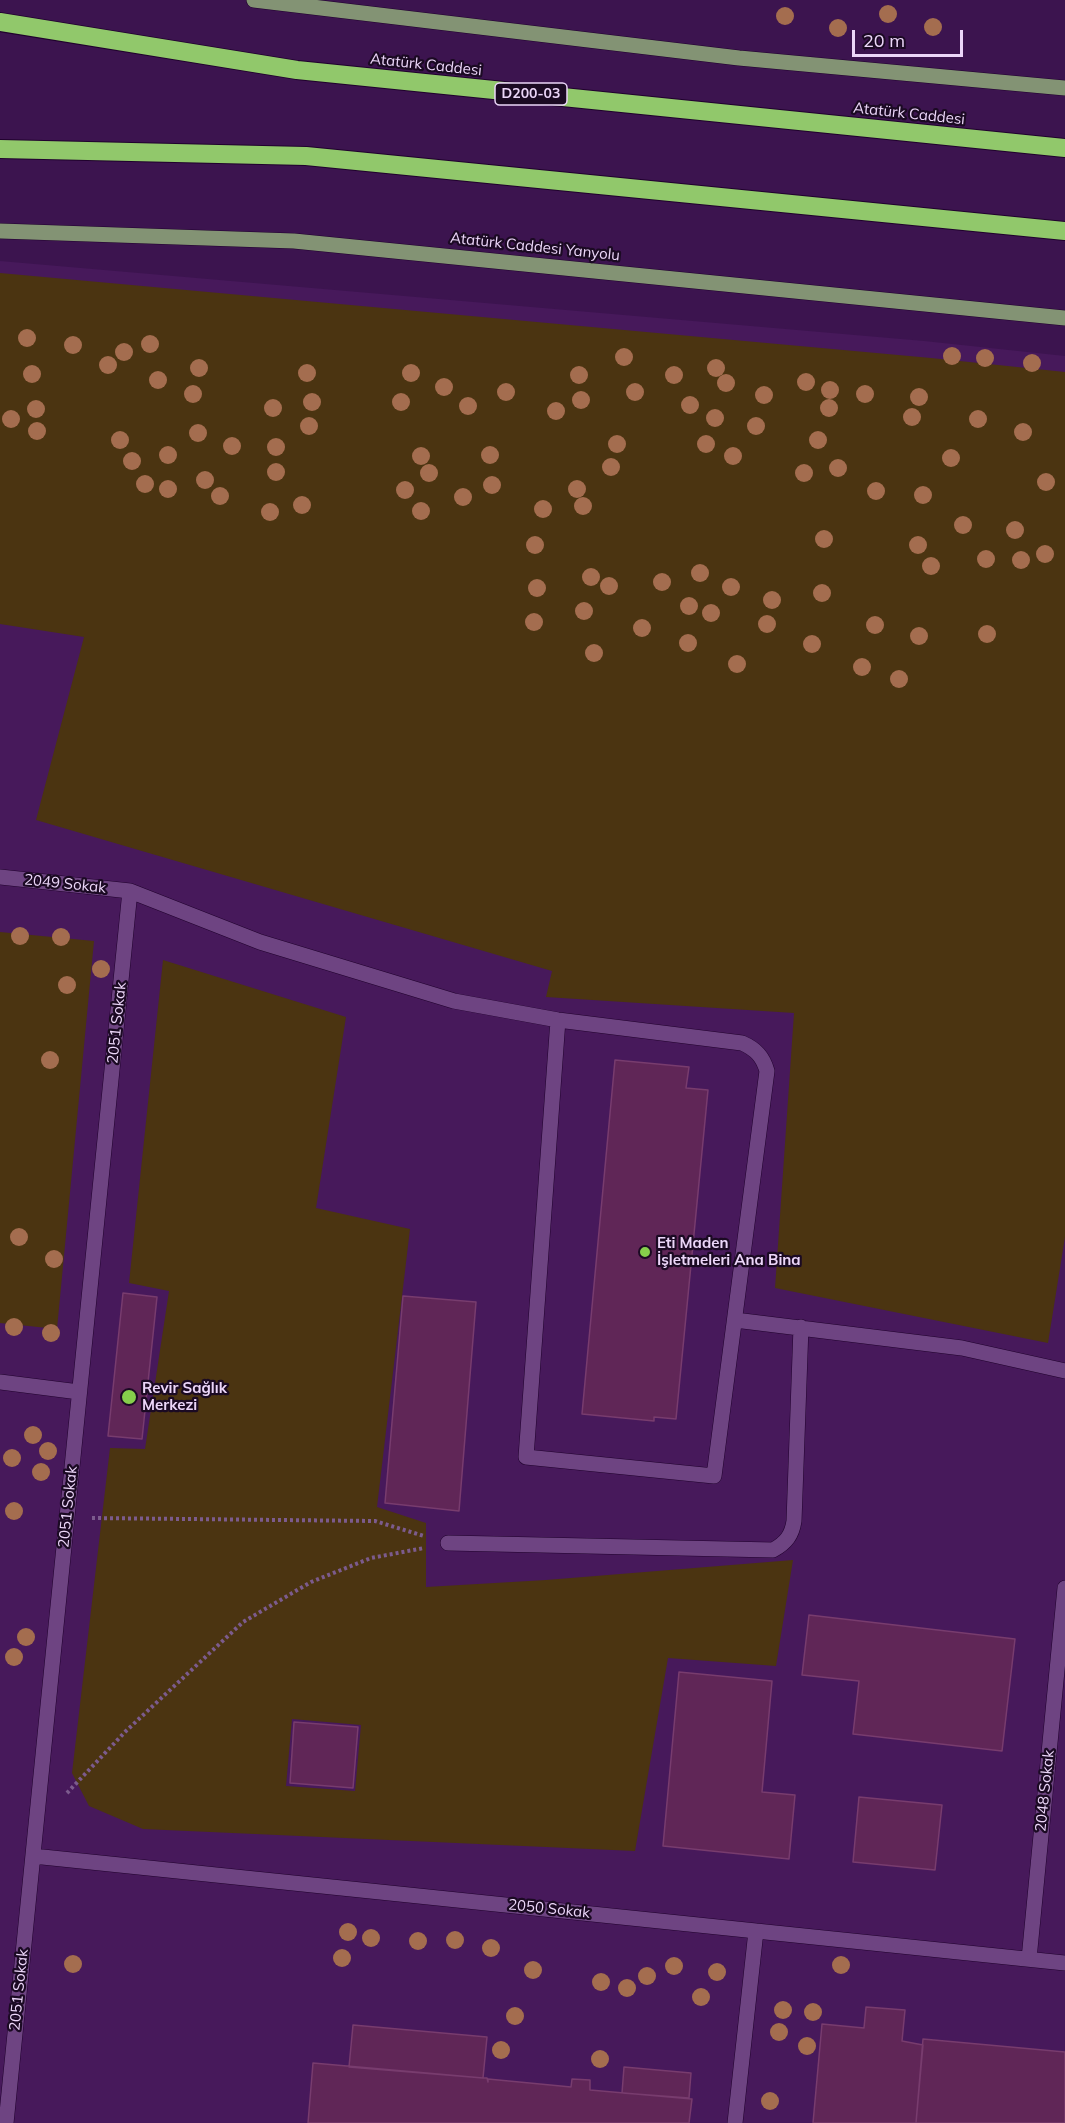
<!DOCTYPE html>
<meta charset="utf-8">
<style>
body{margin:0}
#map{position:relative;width:1065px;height:2123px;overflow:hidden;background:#3c144f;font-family:Mulish,sans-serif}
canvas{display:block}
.scale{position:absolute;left:852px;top:30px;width:111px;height:27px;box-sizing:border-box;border:3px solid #ecd6f9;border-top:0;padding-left:8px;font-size:18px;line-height:21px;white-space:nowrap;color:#ecd6f9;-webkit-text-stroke:4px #1b0a23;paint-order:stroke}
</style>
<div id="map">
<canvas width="1065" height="2123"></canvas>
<div class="scale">20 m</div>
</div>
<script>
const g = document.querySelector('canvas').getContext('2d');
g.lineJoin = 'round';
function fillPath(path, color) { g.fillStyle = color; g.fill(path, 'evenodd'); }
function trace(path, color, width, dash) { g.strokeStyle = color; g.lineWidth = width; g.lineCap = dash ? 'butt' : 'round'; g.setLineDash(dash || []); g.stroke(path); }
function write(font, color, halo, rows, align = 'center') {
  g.font = font + ' Mulish,sans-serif'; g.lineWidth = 4.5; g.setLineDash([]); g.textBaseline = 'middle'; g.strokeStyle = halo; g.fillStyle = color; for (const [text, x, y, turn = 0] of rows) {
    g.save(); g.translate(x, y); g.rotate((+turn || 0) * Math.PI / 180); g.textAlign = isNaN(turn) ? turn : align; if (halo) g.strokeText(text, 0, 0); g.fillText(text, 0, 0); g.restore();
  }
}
fillPath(new Path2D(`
 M0,261L924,341L1065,356V2123H0Z`), '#47195b');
fillPath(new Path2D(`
 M0,273L931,358L1065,372V1237L1048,1343L775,1288L794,1013L546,997L552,971L36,820L84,637L0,624Z
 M0,932L94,941L57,1329L0,1323Z
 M163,960L346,1017L316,1208L410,1229L377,1507L426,1523V1587L546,1580L793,1560L776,1666L668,1658L635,1851L143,1829L89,1806L72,1773L110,1448L145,1449L169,1291L129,1283ZM292,1719L361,1725L355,1791L286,1786Z`), '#4b3411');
const building = new Path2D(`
 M615,1060L689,1067L686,1088L708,1090L676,1419L654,1417V1421L582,1414Z
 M123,1293L157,1297L142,1439L108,1436Z
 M403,1296L476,1302L459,1511L385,1503Z
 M809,1615L1015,1639L1002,1751L853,1734L859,1681L802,1675Z
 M679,1672L772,1681L762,1792L795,1795L789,1859L663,1846Z
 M294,1722L358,1727L353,1788L290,1783Z
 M859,1797L942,1805L935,1870L853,1862Z
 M866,2007L905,2010L902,2041L923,2045L916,2123H813L822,2024L864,2028Z
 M353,2025L487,2037L483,2078L349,2067Z
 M923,2039L1065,2052V2123H916Z
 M313,2063L483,2078H487L488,2082V2079L571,2087L572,2079L590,2080V2090L692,2099L689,2123H308Z
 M624,2067L691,2073L689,2098L622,2093Z`);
fillPath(building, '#602657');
trace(building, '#783c6e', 1.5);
const lane = new Path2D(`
 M0,877L130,891L260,942L454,1001L558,1020L742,1043C756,1049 763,1057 767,1071L714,1476L526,1457L558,1020
 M735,1320L962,1348L1065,1371
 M0,1382L79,1392
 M448,1543L773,1550C786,1543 792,1535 794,1521L801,1327
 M33,1856L1065,1963
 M1029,1959L1065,1588
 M6,2123L130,891
 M735,2123L756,1931`);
const primary = new Path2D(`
 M254,0L739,58L1065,88
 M0,231L294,241L1065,318`);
const highway = new Path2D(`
 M0,22L297,70L1065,148
 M0,149L306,156L1065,231`);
trace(lane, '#20022d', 16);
trace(primary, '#20022d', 16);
trace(highway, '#20022d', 20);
trace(new Path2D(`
 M92,1518L375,1521L424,1536
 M67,1793L126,1731L243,1622L311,1582L371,1558L424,1548`), '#7c5b8d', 4, [3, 3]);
trace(lane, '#6e4482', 15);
trace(primary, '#839374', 15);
trace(highway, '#91c86b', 18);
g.fillStyle = '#a46d4f';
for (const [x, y] of [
 [888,14],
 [785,16],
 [933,27],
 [838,28],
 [27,338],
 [150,344],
 [73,345],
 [124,352],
 [952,356],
 [624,357],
 [985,358],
 [1032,363],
 [108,365],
 [199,368],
 [716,368],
 [307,373],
 [411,373],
 [32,374],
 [579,375],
 [674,375],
 [158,380],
 [806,382],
 [726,383],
 [444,387],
 [830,390],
 [506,392],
 [635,392],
 [193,394],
 [865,394],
 [764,395],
 [919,397],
 [581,400],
 [312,402],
 [401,402],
 [690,405],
 [468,406],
 [273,408],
 [829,408],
 [36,409],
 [556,411],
 [912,417],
 [715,418],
 [11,419],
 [978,419],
 [309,426],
 [756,426],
 [37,431],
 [1023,432],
 [198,433],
 [120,440],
 [818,440],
 [617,444],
 [706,444],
 [232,446],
 [276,447],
 [168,455],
 [490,455],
 [421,456],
 [733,456],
 [951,458],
 [132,461],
 [611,467],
 [838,468],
 [276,472],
 [429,473],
 [804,473],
 [205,480],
 [1046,482],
 [145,484],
 [492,485],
 [168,489],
 [577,489],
 [405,490],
 [876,491],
 [923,495],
 [220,496],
 [463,497],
 [302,505],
 [583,506],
 [543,509],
 [421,511],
 [270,512],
 [963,525],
 [1015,530],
 [824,539],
 [535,545],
 [918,545],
 [1045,554],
 [986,559],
 [1021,560],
 [931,566],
 [700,573],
 [591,577],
 [662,582],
 [609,586],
 [731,587],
 [537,588],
 [822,593],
 [772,600],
 [689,606],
 [584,611],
 [711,613],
 [534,622],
 [767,624],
 [875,625],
 [642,628],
 [987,634],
 [919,636],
 [688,643],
 [812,644],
 [594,653],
 [737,664],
 [862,667],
 [899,679],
 [20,936],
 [61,937],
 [101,969],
 [67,985],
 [50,1060],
 [19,1237],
 [54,1259],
 [14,1327],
 [51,1333],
 [33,1435],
 [48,1451],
 [12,1458],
 [41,1472],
 [14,1511],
 [26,1637],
 [14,1657],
 [348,1932],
 [371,1938],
 [455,1940],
 [418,1941],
 [491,1948],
 [342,1958],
 [73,1964],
 [841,1965],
 [674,1966],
 [533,1970],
 [717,1972],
 [647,1976],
 [601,1982],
 [627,1988],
 [701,1997],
 [783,2010],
 [813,2012],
 [515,2016],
 [779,2032],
 [807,2046],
 [501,2050],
 [600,2059],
 [770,2101]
]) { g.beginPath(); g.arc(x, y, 9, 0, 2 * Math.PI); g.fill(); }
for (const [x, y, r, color] of [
 [645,1252,6,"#86cf4b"],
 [129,1397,8,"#86cf4b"]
]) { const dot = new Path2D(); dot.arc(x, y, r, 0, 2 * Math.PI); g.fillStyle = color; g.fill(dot); trace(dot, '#1b0a23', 2); }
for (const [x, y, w] of [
 [531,94,72]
]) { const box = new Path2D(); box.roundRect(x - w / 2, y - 11, w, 22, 4.5); g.fillStyle = '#1b0a23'; g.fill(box); trace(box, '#ecd6f9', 1.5); }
write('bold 14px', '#ecd6f9', null, [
 ["D200-03",531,94]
]);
write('15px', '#ecd6f9', '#1b0a23', [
 ["Atatürk Caddesi",426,65,6],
 ["Atatürk Caddesi",909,114,6],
 ["Atatürk Caddesi Yanyolu",535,247,6],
 ["2049 Sokak",65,884,6],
 ["2051 Sokak",117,1023,-84],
 ["2051 Sokak",68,1507,-84],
 ["2048 Sokak",1045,1791,-84],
 ["2050 Sokak",549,1909,6],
 ["2051 Sokak",19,1990,-84]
]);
write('bold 15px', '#ecd6f9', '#1b0a23', [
 ["Eti Maden",657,1243],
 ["İşletmeleri Ana Bina",657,1260],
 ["Revir Sağlık",142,1388],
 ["Merkezi",142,1405]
], 'left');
</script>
